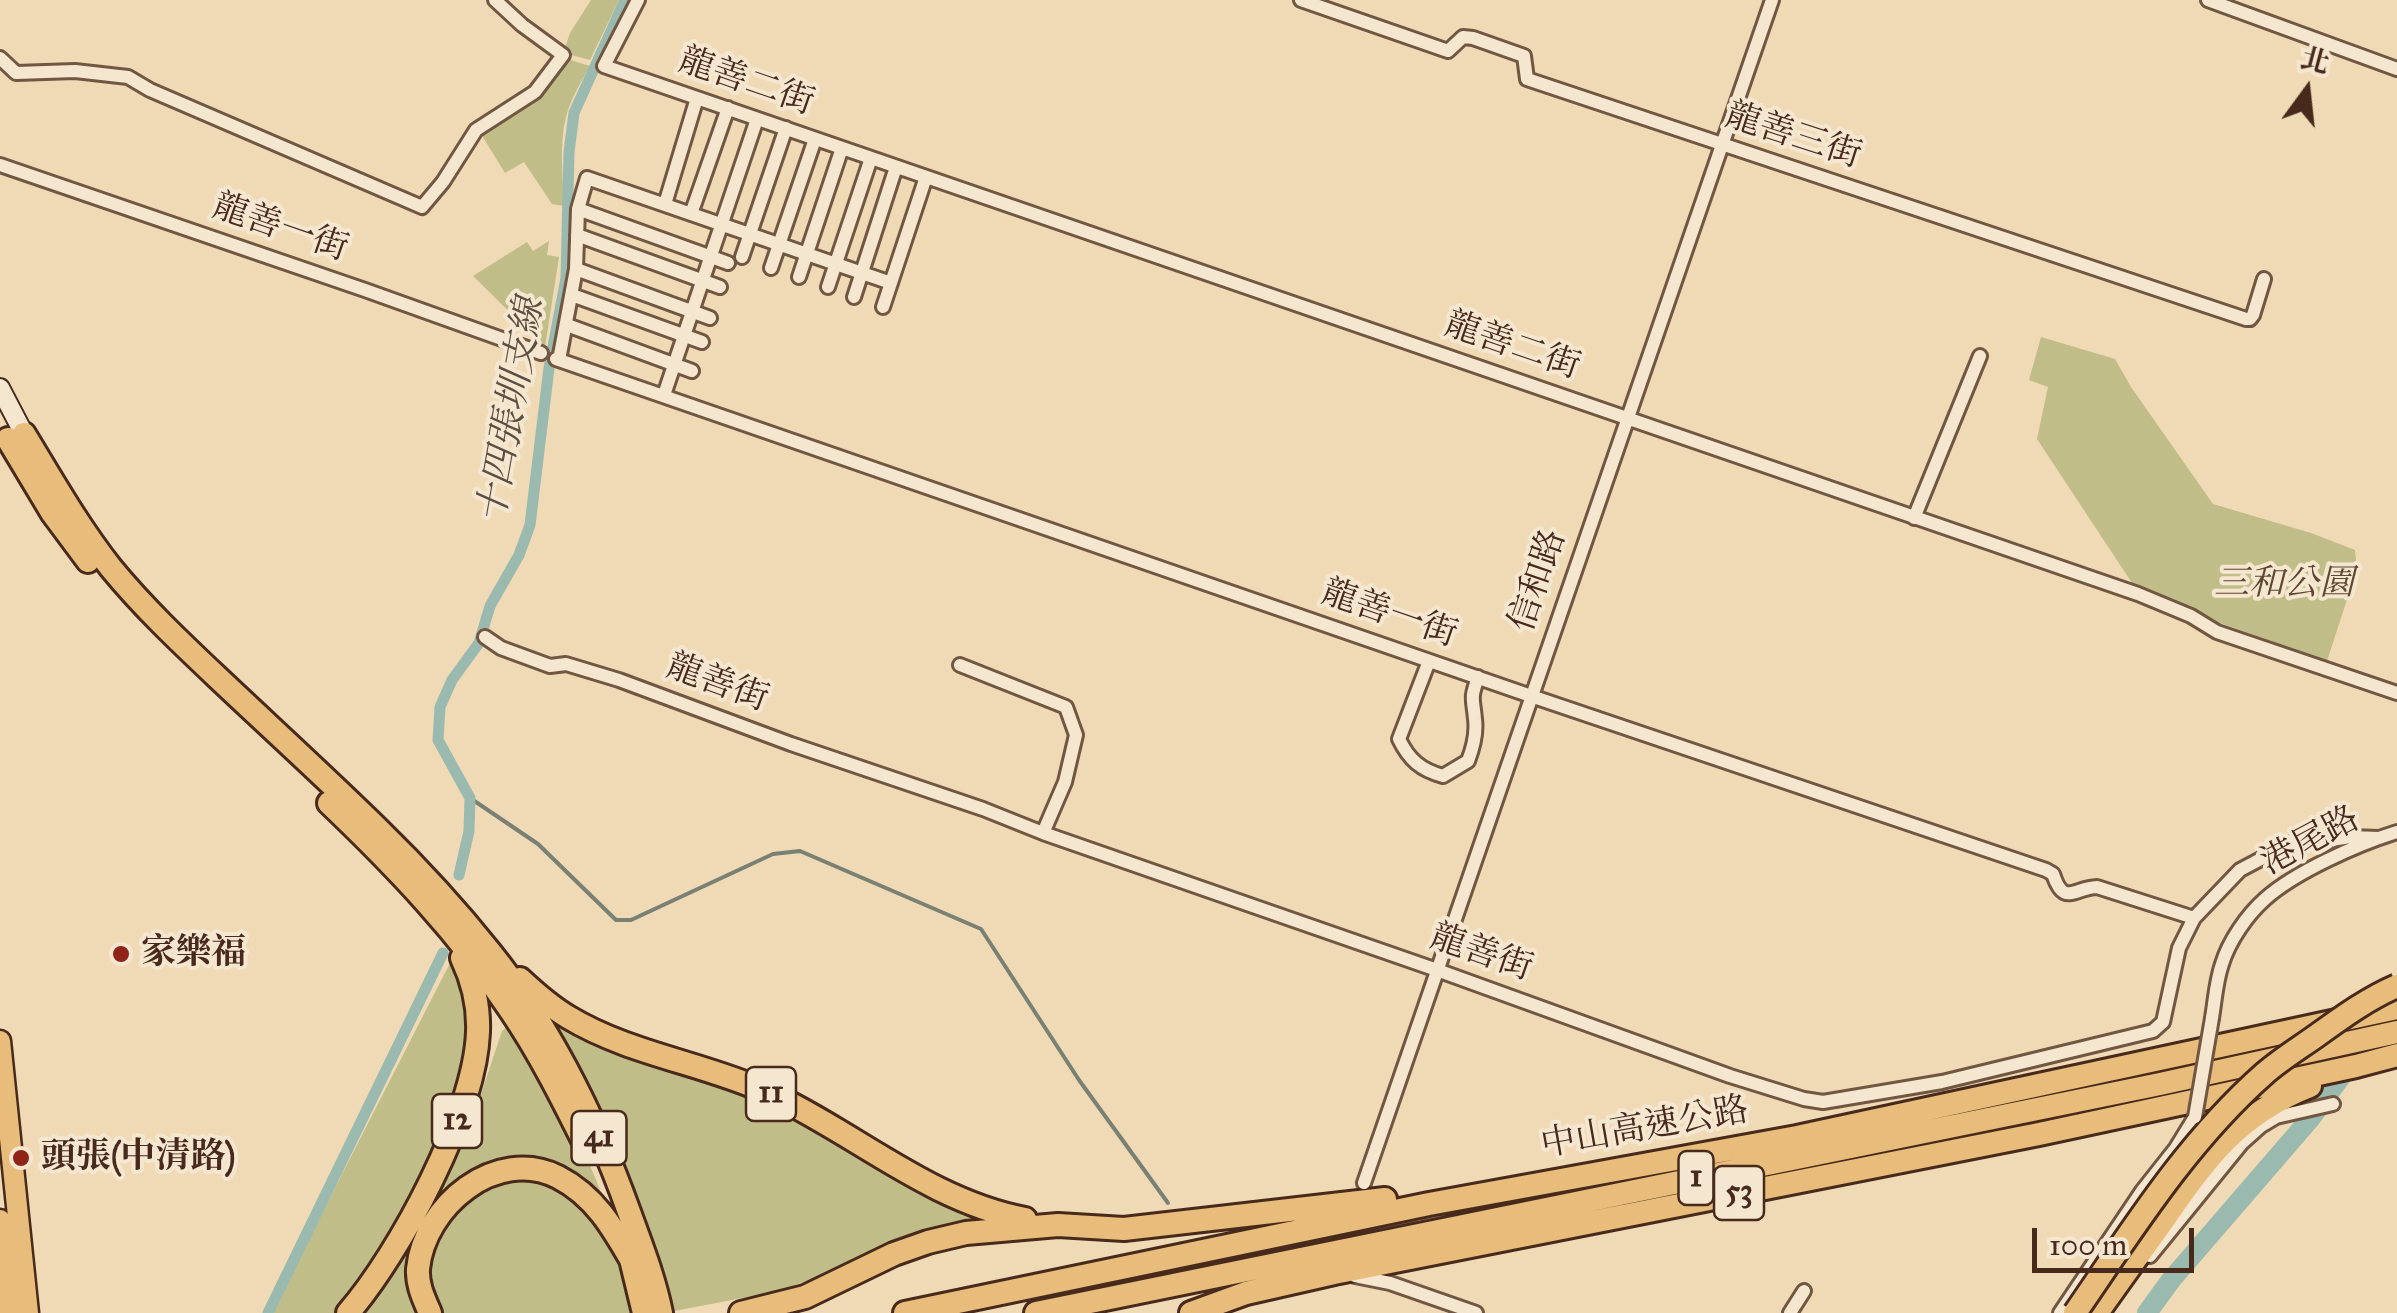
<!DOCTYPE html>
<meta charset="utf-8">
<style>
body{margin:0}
#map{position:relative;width:2397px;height:1313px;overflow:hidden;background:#f0d9b5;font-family:"IM FELL Great Primer","Noto Serif TC",serif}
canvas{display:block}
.north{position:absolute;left:2257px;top:40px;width:100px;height:100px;-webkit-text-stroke:8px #f5e6cf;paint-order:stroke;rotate:15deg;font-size:28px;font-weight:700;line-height:40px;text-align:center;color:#472a1b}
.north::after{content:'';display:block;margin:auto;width:35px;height:45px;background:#472a1b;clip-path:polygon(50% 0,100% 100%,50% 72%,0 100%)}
.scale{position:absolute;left:2032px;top:1228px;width:162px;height:45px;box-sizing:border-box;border:5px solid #472a1b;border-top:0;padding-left:12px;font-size:30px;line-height:35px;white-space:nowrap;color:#472a1b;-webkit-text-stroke:8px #f5e6cf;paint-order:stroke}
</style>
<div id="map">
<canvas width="2397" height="1313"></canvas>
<div class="north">北</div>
<div class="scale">100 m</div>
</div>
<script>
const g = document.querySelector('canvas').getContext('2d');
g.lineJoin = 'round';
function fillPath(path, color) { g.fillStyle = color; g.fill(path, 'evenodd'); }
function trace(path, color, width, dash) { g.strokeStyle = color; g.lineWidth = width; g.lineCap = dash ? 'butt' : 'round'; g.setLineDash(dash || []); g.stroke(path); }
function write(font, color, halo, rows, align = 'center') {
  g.font = font + ' "IM FELL Great Primer","Noto Serif TC",serif'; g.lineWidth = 8; g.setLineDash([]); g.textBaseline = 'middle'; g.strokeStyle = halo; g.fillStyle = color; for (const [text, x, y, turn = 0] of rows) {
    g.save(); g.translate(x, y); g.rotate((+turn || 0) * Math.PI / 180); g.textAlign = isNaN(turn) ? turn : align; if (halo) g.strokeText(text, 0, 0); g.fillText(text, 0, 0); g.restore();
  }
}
fillPath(new Path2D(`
 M591,0H619L590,60L563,53L570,33Z
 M564,58L590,66C581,82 571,98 566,117C559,145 563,177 564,206L552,204L524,162L505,173L481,134Z
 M549,241L547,255L559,257L545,347L473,276L527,242L533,251Z
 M2041,337L2115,359L2131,387L2213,504L2311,533L2355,550L2357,569L2327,661L2211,620L2134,586L2037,439L2048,387L2029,380Z
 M455,958L473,1008L459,1100L382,1254L334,1313H271L450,963Z
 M536,1001L778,1105L989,1220L774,1292L669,1312Z
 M509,1025C546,1082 582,1138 605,1203L569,1181L491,1171L434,1214L424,1313H362L429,1195L460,1148L477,1106L502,1031Z
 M547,1179L601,1221L621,1265L636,1313H432L424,1300L428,1238L490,1180Z`), '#c1bd88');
trace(new Path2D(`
 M470,798L538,844L616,920H631L773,854L800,851L981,929L1079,1080L1168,1203`), '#798074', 4);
trace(new Path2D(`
 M459,875L469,831L470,798L438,740L440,707L452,680L479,643L490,606L519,555L530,525L549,368L566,278L569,152L574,113L625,0
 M268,1313L443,953`), '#9abaaf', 11);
trace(new Path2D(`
 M2147,1313L2171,1280L2310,1119L2375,1030`), '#9abaaf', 20);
const street = new Path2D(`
 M638,0L604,66L2138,594L2191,616L2217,632L2397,693
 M1301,0L1448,51L1463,37L1473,38L1524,56L1527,79L2246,319H2250L2253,315L2264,279
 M2208,0L2397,69
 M0,58L16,73L75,71L128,77L150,90L422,207L443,182L476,130L535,92L563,55L522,25L495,0
 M0,165L365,290L541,353
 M665,204L697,98
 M578,209L728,263
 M691,214L728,108
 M577,235L720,287
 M742,257L786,128
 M771,268L815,139
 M576,269L710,318
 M799,277L842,148
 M828,287L871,158
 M572,295L702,342
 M854,297L896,167
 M883,307L926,177
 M567,325L692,371
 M556,359L1531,696L2046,870L2053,874C2064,907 2073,888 2097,887L2194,918
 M559,360L576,269L578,209L587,178L891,283
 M664,395L757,119
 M1914,518L1980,356
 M485,637L501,648L550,666L566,664L619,680L791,744L983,809L1043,833L1437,970L1730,1076L1804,1099L1823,1102L1942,1082L2153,1031L2163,1022L2179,948L2194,918L2240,870L2293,842L2325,841L2350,837L2379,838
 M1429,661L1399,739C1409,760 1421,770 1443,776L1468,761C1473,748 1477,734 1475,719C1473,697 1470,700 1478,677
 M960,665L1066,707L1076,735L1065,782L1043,833
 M2212,1018C2215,1000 2216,981 2222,964C2229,941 2247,915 2265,899C2295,872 2358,844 2397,832
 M1364,1183L1772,0
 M2150,1256L2242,1143L2261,1126L2276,1117L2333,1104
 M1355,1276L1390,1283L1476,1313
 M1790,1313L1804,1291
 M2060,1313L2142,1191L2176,1148L2195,1117`);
const secondary = new Path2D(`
 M0,388L24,434`);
const primary = new Path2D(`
 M0,1041L28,1313
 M0,1220L9,1313`);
const highway = new Path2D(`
 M24,434C52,480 78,526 111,568C143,607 180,642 217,677C270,727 325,777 377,828C417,867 455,908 490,952C551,1028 596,1120 629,1212C641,1245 654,1278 661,1313
 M8,439L53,514L88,561
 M329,803C396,867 460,934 511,1011C541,1055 565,1104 589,1152
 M520,979C535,993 551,1007 568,1017C629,1054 703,1063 767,1092C854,1132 929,1201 1025,1219
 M629,1251L644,1313
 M348,1313C400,1253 475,1113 478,1032C479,1007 473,981 462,958
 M430,1313C424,1299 417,1285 418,1269C424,1206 496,1146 558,1177C595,1196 613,1228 633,1263
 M741,1313L805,1297L894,1254L928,1242L966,1233L1058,1225L1124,1229L1385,1199
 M905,1313L1429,1204L1797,1137L2397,1008
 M1036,1313L2160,1084L2397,1032
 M1191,1313L1246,1293L1334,1273L2039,1134L2356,1066L2397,1055
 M2097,1313C2118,1283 2139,1254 2160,1225C2204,1162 2235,1115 2310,1086`);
trace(street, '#715642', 18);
trace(secondary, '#472a1b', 22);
trace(primary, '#472a1b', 25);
trace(highway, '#472a1b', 28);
trace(street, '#f5e6cf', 12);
trace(secondary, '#f5e6cf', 18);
trace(primary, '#e8bc7a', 20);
trace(highway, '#e8bc7a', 22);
const streetBridge = new Path2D(`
 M2195,1117L2212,1018`);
const highwayBridge = new Path2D(`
 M2075,1313C2132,1230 2187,1142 2264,1074C2281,1059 2301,1047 2319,1034C2344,1016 2369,998 2397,986`);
trace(streetBridge, '#715642', 18, []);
trace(highwayBridge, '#472a1b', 28, []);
trace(streetBridge, '#f5e6cf', 12);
trace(highwayBridge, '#e8bc7a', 22);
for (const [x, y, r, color] of [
 [121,954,10,"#8f2418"],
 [21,1158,10,"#8f2418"]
]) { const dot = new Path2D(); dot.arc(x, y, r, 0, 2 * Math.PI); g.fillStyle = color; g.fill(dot); trace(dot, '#f5e6cf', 4); }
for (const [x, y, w] of [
 [771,1094,50],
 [457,1121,50],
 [599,1138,55],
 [1696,1178,35],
 [1739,1193,50]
]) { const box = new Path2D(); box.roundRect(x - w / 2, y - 27, w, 54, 8); g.fillStyle = '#f5e6cf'; g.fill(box); trace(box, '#472a1b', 2.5); }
write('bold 32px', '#472a1b', null, [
 ["11",771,1094],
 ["12",457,1121],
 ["41",599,1138],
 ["1",1696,1178],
 ["53",1739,1193]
]);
write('35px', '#472a1b', '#f5e6cf', [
 ["龍善二街",746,83,19],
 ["龍善三街",1793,137,18],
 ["龍善一街",280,229,19],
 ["龍善二街",1512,347,19],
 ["信和路",1539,581,-71],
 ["龍善一街",1389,615,19],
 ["龍善街",717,684,20],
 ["港尾路",2311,842,-28],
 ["龍善街",1481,954,19],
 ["中山高速公路",1645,1129,-10]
]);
write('italic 35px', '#5f4731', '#f5e6cf', [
 ["三和公園",2284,585]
]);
write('bold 35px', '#472a1b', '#f5e6cf', [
 ["家樂福",141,954],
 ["頭張(中清路)",41,1158]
], 'left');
write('italic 38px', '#5c4e40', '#f5e6cf', [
 ["十四張圳支線",513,411,-80]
]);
</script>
